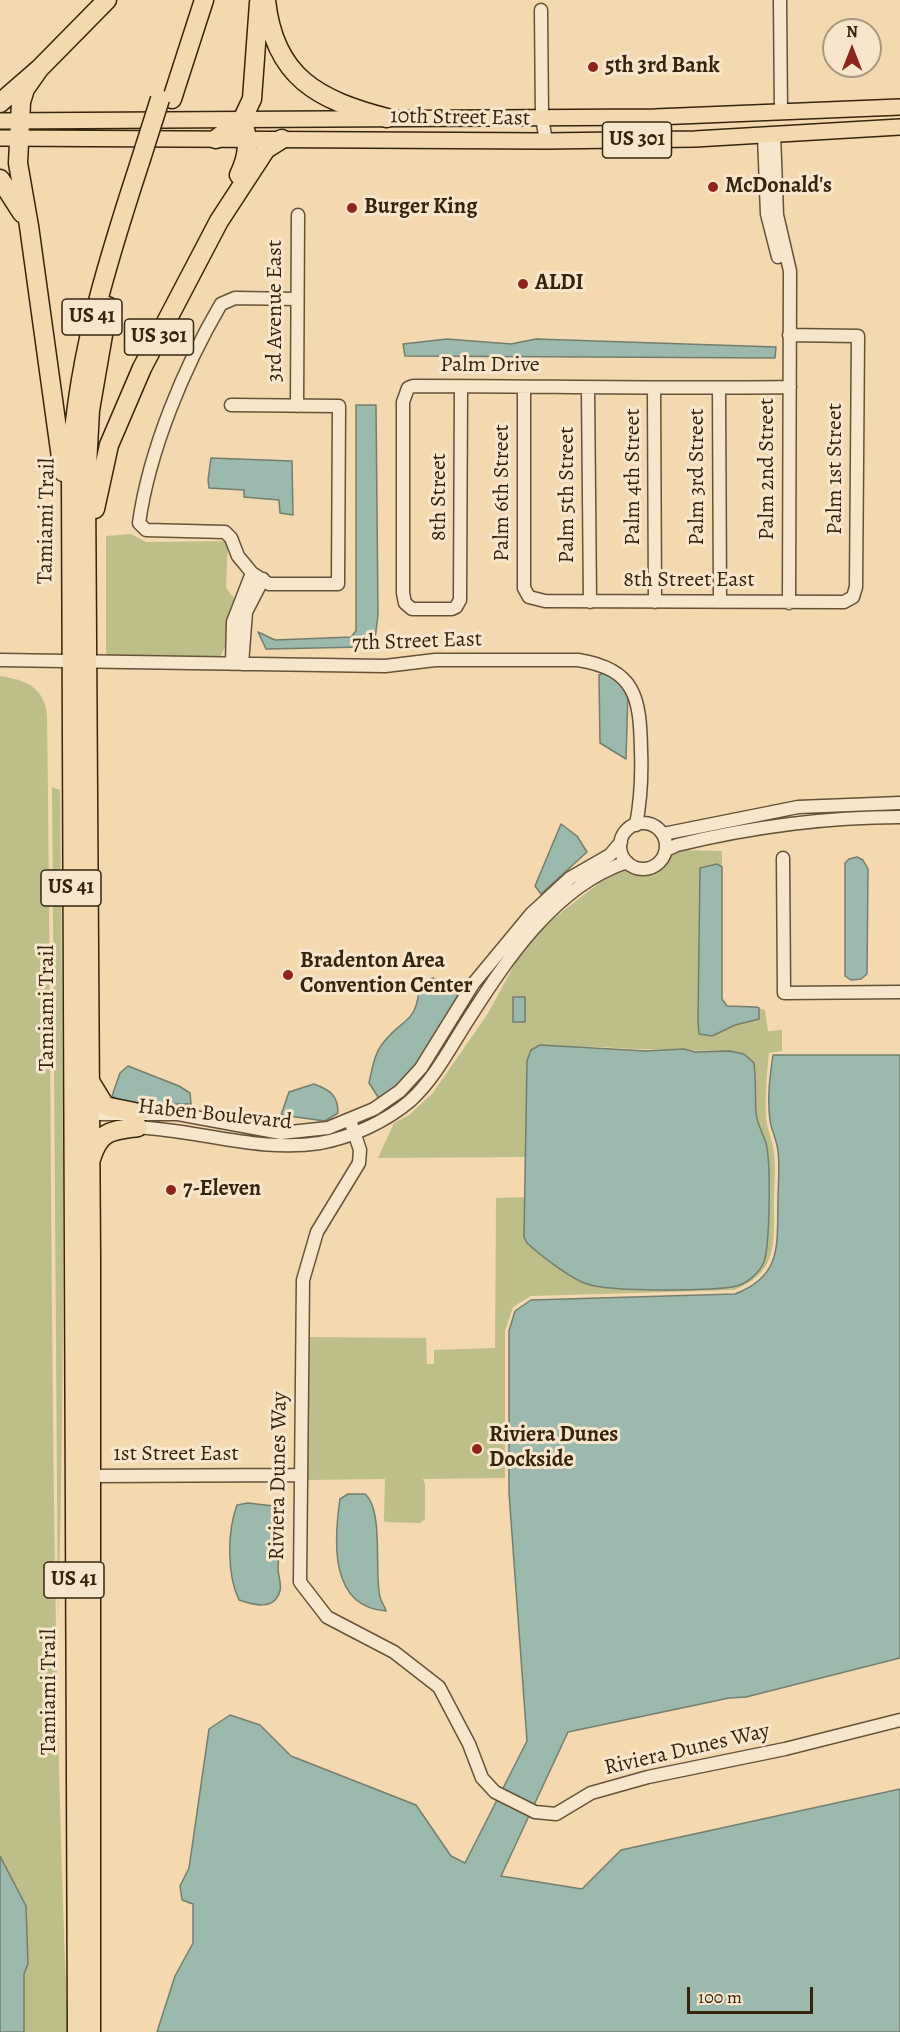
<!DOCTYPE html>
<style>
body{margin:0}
#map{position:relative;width:900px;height:2032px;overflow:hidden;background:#f4d8b0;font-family:Alegreya,serif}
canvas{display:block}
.north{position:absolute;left:822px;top:18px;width:60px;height:60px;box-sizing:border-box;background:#f8e6cc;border:2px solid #aa9980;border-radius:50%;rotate:0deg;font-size:16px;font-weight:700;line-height:24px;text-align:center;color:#36250d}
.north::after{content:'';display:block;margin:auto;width:21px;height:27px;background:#8f2418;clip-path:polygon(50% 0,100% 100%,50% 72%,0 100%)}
.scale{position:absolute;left:687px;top:1987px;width:126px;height:27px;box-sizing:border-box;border:3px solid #36250d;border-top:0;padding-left:8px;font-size:18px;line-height:21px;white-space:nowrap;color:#36250d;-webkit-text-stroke:4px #f8e6cc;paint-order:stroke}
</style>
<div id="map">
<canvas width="900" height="2032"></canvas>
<div class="north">N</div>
<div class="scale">100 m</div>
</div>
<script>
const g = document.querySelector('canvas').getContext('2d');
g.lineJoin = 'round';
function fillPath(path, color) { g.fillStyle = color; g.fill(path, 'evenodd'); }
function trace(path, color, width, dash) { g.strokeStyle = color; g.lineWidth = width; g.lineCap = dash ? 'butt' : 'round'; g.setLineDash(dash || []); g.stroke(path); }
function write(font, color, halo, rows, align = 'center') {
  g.font = font + ' Alegreya,serif'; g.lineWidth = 6; g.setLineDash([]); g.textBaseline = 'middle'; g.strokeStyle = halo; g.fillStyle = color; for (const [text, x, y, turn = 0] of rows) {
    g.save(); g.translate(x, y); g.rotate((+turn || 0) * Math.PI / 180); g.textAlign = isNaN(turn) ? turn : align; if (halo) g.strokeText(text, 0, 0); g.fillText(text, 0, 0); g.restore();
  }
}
fillPath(new Path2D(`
 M131,534L146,542L228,541L226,588L234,598L226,645L220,657L106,658V536Z
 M0,676C26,680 44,687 47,715C53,1154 49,1593 68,2032H24V1974L28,1964L26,1906L0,1856Z
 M52,787L60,790C63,1068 66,1346 58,1623Z
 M677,850L722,851V867H718L700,974L699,1034L712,1036L735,1025L759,1019V1008L765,1010L768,1031L782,1030V1051L769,1053C767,1074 765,1095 766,1117C767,1129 773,1141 774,1153C776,1169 774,1186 774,1203C774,1244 778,1273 734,1290L531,1296L513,1307L505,1331V1478L423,1479L425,1484V1519L420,1523L387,1522L384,1521L385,1479L305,1480L306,1337L426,1338L427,1364H434V1350L495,1348L496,1198L526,1197L524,1221L540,1254L578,1281L600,1288L667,1290L739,1285L767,1251L766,1144L756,1115L755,1075L730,1051C686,1050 644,1050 600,1047C580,1046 560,1049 540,1045L527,1061L526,1157L378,1158L394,1123L409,1115L432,1094L487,1015L518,958L549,922L613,872L627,868C655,886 659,859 677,850Z`), '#bdbe8a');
const water = new Path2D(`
 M447,339L511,344L536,339L776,347L775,358L405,356L403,344Z
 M356,405H376L378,615L375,639L364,647L266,649L258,632L275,640L351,637L356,631Z
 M211,458L292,461L293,515L280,513L279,500L244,497V490L209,488L208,480Z
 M605,672L613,675L628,692L626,759L600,743L599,675Z
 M561,824L577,836L587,852L541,894L535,886Z
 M857,857L863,860L868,869L867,974L861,979L851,980L845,976V863L849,859Z
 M717,864L722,867V999L727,1006L756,1007L759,1008V1019L735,1025L712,1036L699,1034L698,1021L700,868Z
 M433,978L458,994L444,1025L403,1082L380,1100L369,1083C372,1070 374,1054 383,1043C405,1015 417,1026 420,981Z
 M513,997H525V1022H513Z
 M540,1045L646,1051L684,1049L695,1052L730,1051L744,1054L754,1063C756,1080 755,1096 756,1113C757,1124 763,1133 766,1143C771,1162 770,1244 764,1262C760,1272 748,1283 737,1286C715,1291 608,1292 587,1284C571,1279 540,1255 527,1243L524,1237L527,1061L531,1050Z
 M773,1055H900V1658L746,1697L729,1698L568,1732L501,1876L582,1889L621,1850L900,1789V2032H157L175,1976L193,1943V1904L182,1900L180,1886L189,1868L209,1729L230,1715L260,1725L291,1756L416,1805L451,1856L465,1863L527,1741L509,1493V1331L515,1311L531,1300L735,1294C782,1276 777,1246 778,1202C778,1186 780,1168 778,1151C777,1140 771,1130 770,1120C767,1098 770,1076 773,1055Z
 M128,1066L179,1086L190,1093L191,1104H124L112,1096L120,1073Z
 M314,1084C330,1090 338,1095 338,1113L325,1121L281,1115L289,1092Z
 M348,1494H365C384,1510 374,1574 380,1597C381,1602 385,1606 386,1611C329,1607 334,1540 340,1499Z
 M248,1503L274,1506L281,1515C281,1533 279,1550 278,1568C278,1575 282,1585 280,1591C274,1611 254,1605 239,1600C227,1575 227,1532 237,1505Z
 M0,1856L26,1906L28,1964L24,1974V2032H0Z`);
fillPath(water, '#9cb9ad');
trace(water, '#737e6d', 1.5);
const minor = new Path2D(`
 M780,0L781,112
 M541,10L542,118L546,141
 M774,134L777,215L790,271L789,603
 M764,135L767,214L778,257
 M461,386L460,600L456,607L452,609H412L405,603L403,593V402L408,388L413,386C539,386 664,389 790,387
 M524,387V588L529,597L545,601L844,602L853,597L856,587L858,336L789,335
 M588,388L590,602
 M719,388L720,602
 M654,389L655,602
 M231,405L339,406L338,584H269L252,573L238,556L231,538L225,532L146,530L139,523C149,451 184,367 221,304L235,298L297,299
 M297,406L298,215
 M0,660L385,666L435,660H578C636,669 640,698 641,750C642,776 641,799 636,825
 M232,664L233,622L252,573
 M242,664L246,612L263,579
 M620 846a23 23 0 1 1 46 0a23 23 0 1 1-46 0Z
 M663,834L798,807L900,803
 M666,850L677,845C751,827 824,817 900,817
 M783,858L784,993L900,992
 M83,1114H178L281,1133L328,1128L374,1109L400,1091L421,1068L473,984L531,914L570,878L610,855L621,842
 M350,1120L360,1150L359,1163L317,1232L303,1280L300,1582L327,1617L394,1652L439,1687L469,1744L482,1778L495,1792L535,1812L556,1814L591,1793L648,1777L785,1749L900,1720
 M130,1127C193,1128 257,1153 320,1143C352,1137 385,1122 410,1101C434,1079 449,1050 466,1023C505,962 554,886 627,862
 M90,1476L299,1475`);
const major = new Path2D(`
 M0,121L655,117L900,107
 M0,138L546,141L695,139L900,127`);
const highway = new Path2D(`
 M266,0C274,78 319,100 387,118
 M39,69L25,89L21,102L18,163L29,226L63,472
 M172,99L204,0
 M0,103L39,69L107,0
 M216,139L242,120L252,99L259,3
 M239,175C248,156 250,140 242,120
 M0,179L22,213
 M95,509L109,445L142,368L219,221L266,149L282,139
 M91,1083L105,1106L139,1113
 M91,1159C100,1130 111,1131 138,1127
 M77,2032L71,478C74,367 106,266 140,162
 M91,2032V1258L86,484L90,410L108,306`);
trace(minor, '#665236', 15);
trace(major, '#36250d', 18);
trace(highway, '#36250d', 21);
trace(minor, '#f8e6cc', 12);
trace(major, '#f4d8b0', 15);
trace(highway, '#f4d8b0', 18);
const highwayBridge = new Path2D(`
 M140,162L160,99`);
trace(highwayBridge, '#36250d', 21, []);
trace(highwayBridge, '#f4d8b0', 18);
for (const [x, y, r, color] of [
 [593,67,6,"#8f2418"],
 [713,187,6,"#8f2418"],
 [352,208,6,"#8f2418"],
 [523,284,6,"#8f2418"],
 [288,975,6,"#8f2418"],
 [171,1190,6,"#8f2418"],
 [477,1449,6,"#8f2418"]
]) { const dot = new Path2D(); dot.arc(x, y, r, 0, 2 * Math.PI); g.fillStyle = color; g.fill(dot); trace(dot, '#f8e6cc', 2); }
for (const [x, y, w] of [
 [637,140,69],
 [92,317,60],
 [159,337,69],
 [71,888,60],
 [74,1580,60]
]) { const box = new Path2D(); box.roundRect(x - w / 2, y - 18, w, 36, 4.5); g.fillStyle = '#f8e6cc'; g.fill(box); trace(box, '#36250d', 1.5); }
write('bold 21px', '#36250d', null, [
 ["US 301",637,140],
 ["US 41",92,317],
 ["US 301",159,337],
 ["US 41",71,888],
 ["US 41",74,1580]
]);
write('bold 22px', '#36250d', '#f8e6cc', [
 ["5th 3rd Bank",605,67],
 ["McDonald's",725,187],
 ["Burger King",364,208],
 ["ALDI",535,284],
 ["Bradenton Area",300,962],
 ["Convention Center",300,987],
 ["7-Eleven",183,1190],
 ["Riviera Dunes",489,1436],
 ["Dockside",489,1461]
], 'left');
write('22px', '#36250d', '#f8e6cc', [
 ["10th Street East",460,118,1],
 ["3rd Avenue East",276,311,-90],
 ["Palm Drive",490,366],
 ["Palm 2nd Street",768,469,-90],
 ["Palm 1st Street",836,469,-90],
 ["Palm 4th Street",634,477,-90],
 ["Palm 3rd Street",698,477,-90],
 ["Palm 6th Street",503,493,-90],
 ["Palm 5th Street",568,495,-90],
 ["8th Street",440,497,-90],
 ["Tamiami Trail",47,521,-89],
 ["8th Street East",689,581],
 ["7th Street East",417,642,-2],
 ["Tamiami Trail",48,1008,-90],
 ["Haben Boulevard",215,1115,6],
 ["1st Street East",176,1455],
 ["Riviera Dunes Way",279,1476,-89],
 ["Tamiami Trail",50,1692,-90],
 ["Riviera Dunes Way",687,1750,-13]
]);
</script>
